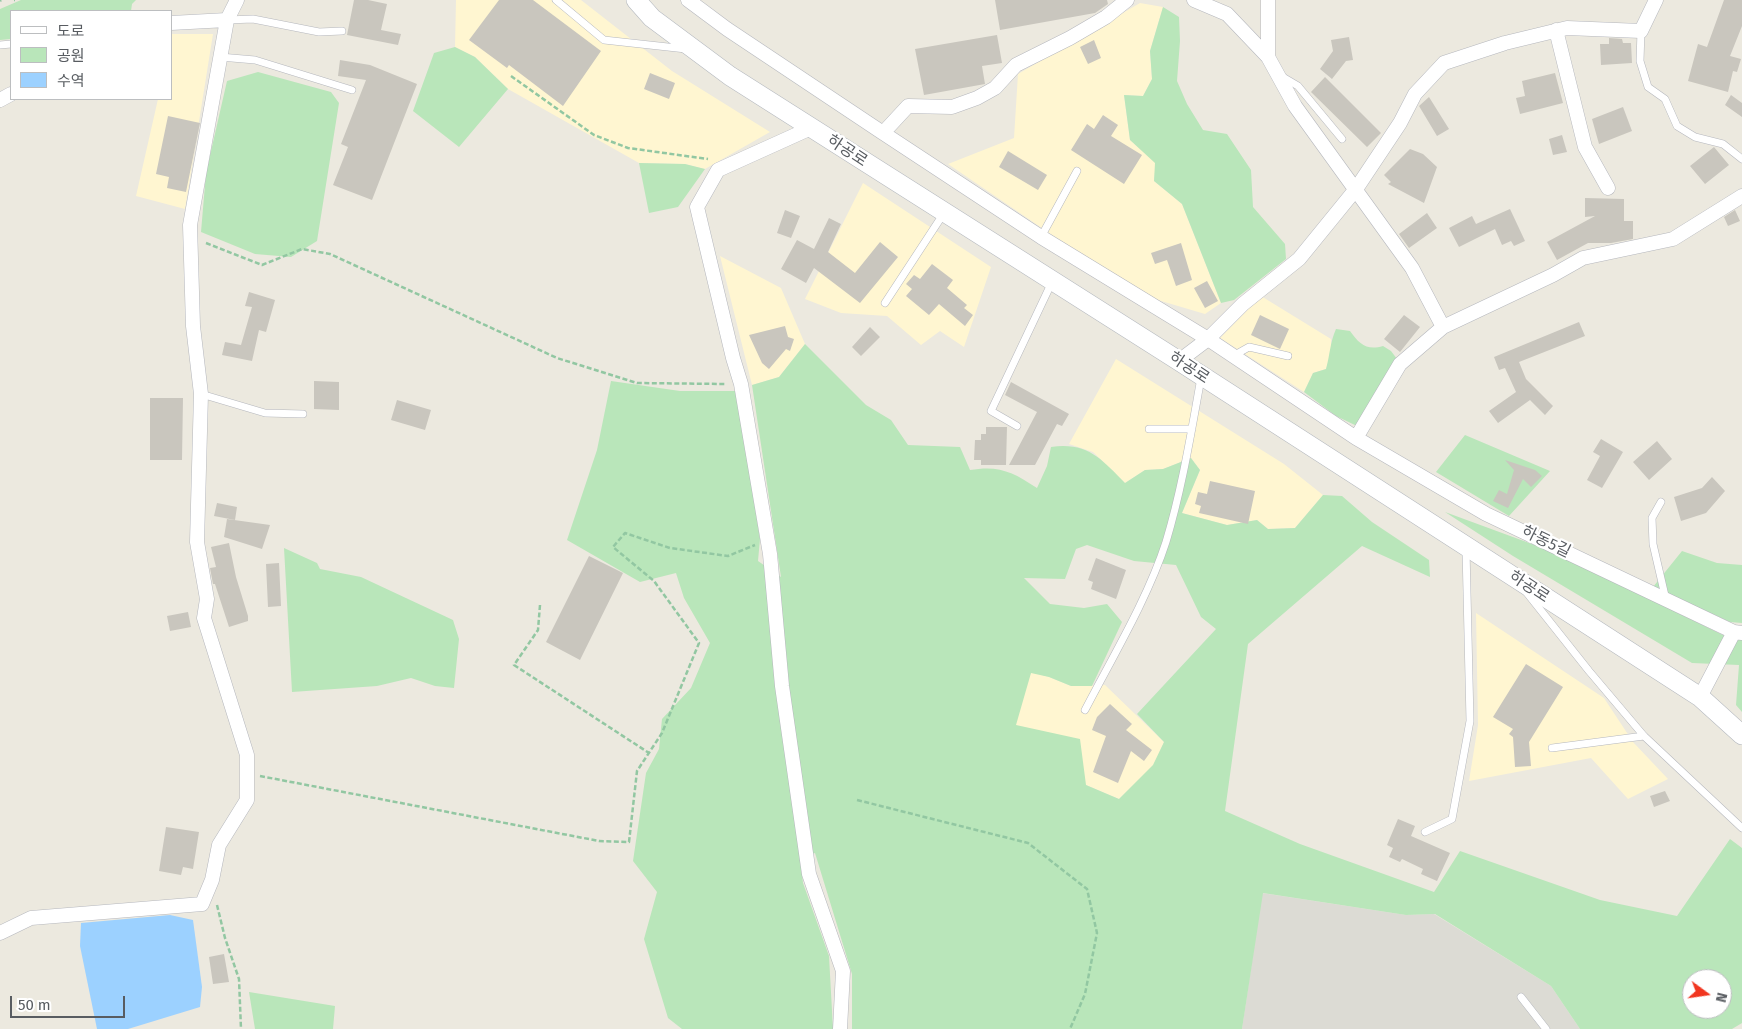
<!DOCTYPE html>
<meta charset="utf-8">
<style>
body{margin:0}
#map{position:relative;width:1742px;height:1029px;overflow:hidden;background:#ece9df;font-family:"Fira Sans","Noto Sans KR",sans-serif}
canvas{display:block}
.legend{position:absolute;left:10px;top:10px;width:162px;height:90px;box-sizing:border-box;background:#fff;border:1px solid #bcbec0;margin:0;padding:6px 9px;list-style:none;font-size:15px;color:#585c61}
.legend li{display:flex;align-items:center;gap:10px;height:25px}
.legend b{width:25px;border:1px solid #bcbec0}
.north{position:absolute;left:1682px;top:969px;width:50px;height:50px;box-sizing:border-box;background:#fff;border:1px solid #bcbec0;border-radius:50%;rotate:104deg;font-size:14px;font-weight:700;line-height:20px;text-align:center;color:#585c61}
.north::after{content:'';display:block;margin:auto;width:18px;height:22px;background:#f13620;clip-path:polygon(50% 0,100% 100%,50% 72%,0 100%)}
.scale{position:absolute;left:10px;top:996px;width:115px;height:22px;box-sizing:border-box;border:2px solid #585c61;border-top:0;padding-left:6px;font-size:15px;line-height:18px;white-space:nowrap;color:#585c61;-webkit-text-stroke:4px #fff;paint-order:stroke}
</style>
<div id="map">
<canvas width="1742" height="1029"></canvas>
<ul class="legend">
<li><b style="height:6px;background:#fff"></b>도로</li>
<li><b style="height:14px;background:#b9e6ba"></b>공원</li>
<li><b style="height:14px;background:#9cd1ff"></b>수역</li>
</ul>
<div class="north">N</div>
<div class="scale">50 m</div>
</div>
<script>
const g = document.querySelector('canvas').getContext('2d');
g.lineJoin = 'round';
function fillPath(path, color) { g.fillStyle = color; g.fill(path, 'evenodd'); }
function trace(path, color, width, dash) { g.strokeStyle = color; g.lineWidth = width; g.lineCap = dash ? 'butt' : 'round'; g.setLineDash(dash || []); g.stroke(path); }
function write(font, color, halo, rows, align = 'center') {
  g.font = font + ' "Fira Sans","Noto Sans KR",sans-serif'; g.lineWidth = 4.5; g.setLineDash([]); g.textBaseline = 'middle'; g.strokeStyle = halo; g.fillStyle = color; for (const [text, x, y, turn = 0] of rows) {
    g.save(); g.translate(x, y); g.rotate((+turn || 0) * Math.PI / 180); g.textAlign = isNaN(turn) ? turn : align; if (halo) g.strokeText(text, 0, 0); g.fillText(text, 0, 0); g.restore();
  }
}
fillPath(new Path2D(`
 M456,0H581L672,71L770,132L705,169L685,164L639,163L508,89L475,57L455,47Z
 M1140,3L1163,7L1150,51L1152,79L1143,96L1124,95L1130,140L1156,163L1154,181L1182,204L1221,303L1205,314L1151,298L1052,235L948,164L1014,138L1018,74Z
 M172,34H213L185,209L136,196L158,99H171Z
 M863,183L991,267L964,347L940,331L921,345L887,316L841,313L805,299Z
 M720,256L781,288L805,344L779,377L752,385Z
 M1261,296L1331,339V354L1326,369L1313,373L1304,392L1220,338Z
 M1116,359L1284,464L1323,495L1295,528L1268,529L1257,520L1227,525L1182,513L1200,470L1191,458L1163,469L1145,470L1125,483L1093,452L1069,444Z
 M1476,613L1604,698L1633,742L1668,779L1628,799L1591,758L1469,781L1478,725Z
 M1031,672L1049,677L1071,686L1105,685L1164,742L1154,765L1119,799L1086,785L1015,725Z`), '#fff6d1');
fillPath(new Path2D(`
 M1262,893L1406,915L1434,914L1551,986L1580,1029H1242Z`), '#dcdbd4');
fillPath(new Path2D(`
 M21,0H136L132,4L131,11H11V39L0,40V9Z
 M1163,7L1179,17L1180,41L1177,81L1187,104L1203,130L1227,134L1251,170L1253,207L1285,244L1286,259L1234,300L1221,303L1182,204L1154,181L1155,163L1130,140L1124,95L1143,96L1152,79L1150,51Z
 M455,47L475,57L508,89L459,147L413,111L434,53Z
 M258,72L331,92L339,103L317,241L291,257L255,254L201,232L206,173L227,81Z
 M639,163L685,164L705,169L678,207L649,213Z
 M1336,329L1350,331C1359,344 1367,351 1383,346L1391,351L1397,359L1357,426L1336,416L1304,392L1313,373L1326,369C1330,355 1330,342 1336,329Z
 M805,344L866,405L891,420L908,445L960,447L970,470C999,465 1013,472 1037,488L1047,466L1051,447C1088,442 1101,459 1125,483L1145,470L1163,469L1191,458L1200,470L1182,513L1227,525L1257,520L1268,529L1295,528L1323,495L1342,496L1372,522L1429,560L1430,577L1362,546L1248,644L1225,811L1300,844L1434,892L1460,851L1600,900L1677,916L1730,839L1742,848V1023L1732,1029H1580L1551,986L1435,914L1406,915L1263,893L1242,1029H852V974L815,853L800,858L803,883L829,956L833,1029H682L668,1018L644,939L657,892L633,861L646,773L659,749L662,719L691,688L710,643L684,598L676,573L640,582L567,540L597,450L611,381L680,391H737L760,539L758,561L781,577L752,385L779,377ZM1087,545L1134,561L1176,565L1201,617L1216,629L1137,714L1164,742L1153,765L1119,799L1086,785L1080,739L1016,725L1031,673L1049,677L1071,686H1092L1122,622L1107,604L1084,608L1050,604L1024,578L1065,579L1076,549ZM1692,979H1722V1009H1692Z
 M1465,435L1550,471L1509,516L1436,472Z
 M1445,512L1551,551L1725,636L1742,638V712L1736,705L1739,665L1692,663L1513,556Z
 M284,548L317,563L320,569L361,577L453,620L459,639L454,688L435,686L411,678L377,686L292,692Z
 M1682,551L1717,563L1742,565V623L1730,622L1653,587Z
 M249,992L335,1006L333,1029H255Z`), '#b9e6ba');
fillPath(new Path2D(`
 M170,915L193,920L202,987L200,1007L128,1029H97L80,946L81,923Z`), '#9cd1ff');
fillPath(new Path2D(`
 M354,0H368L387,4L381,30L401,34L398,45L347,35Z
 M499,0H533L601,51L563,106L509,65L507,68L469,40Z
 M995,0H1107L1108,4L1095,13L1000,30Z
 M1724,0H1742V26L1730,56L1741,59L1737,72L1733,71L1728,92L1688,81L1698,44L1707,47Z
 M997,35L1002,63L982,66L985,84L924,95L915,49Z
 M1349,37L1353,60L1346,61L1332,79L1320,69L1333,51L1331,40Z
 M1609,38L1622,39L1623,43H1631L1632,63L1601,65L1600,44H1609Z
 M1094,40L1101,58L1088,64L1080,47Z
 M340,60L370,65L417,84L372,200L333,185L348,147L341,144L366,80L338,76Z
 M650,73L675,83L669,99L644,89Z
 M1555,73L1563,103L1520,114L1516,98L1525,96L1522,81Z
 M1325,77L1381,133L1367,147L1311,92Z
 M1731,95L1742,103V117L1725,105Z
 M1429,97L1449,129L1437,136L1419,106Z
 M1623,107L1632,131L1599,144L1592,119Z
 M1103,115L1118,125L1111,136L1142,155L1124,184L1071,150L1087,124L1094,129Z
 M168,116L200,123L186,192L167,188L169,177L156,174Z
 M1562,135L1567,152L1553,155L1549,139Z
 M1714,147L1729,165L1705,184L1690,166Z
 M1410,149L1423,154L1437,167L1424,203L1388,184L1391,182L1384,175Z
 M1008,151L1047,175L1038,190L999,167Z
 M1585,198L1624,199V221H1633V239L1611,243H1588L1557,260L1547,242L1595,216L1585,217Z
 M1510,209L1525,241L1514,246L1511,241L1502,245L1495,229L1459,247L1449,228L1472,216L1476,224Z
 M785,210L800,216L791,238L777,233Z
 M1735,210L1740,221L1728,226L1724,217Z
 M1427,213L1437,228L1409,248L1399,234Z
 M829,218L841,224L828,252L855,273L880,242L898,257L860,303L814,268L806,283L781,269L797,240L814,249Z
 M1181,243L1192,280L1176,286L1167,260L1155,264L1151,253Z
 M932,264L953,280L947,288L967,305L964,308L973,315L965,326L939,304L929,315L906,296L912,289L906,284L914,275L920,279Z
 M1207,281L1218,301L1205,308L1194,288Z
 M249,292L275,300L266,332L259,330L252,361L222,355L225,342L241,345L252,307L245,306Z
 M1260,315L1289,329L1280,349L1251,335Z
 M1404,315L1420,327L1400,352L1384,339Z
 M1579,322L1585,336L1519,362L1526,379L1553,406L1545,415L1530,400L1498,423L1489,411L1516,392L1505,368L1499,370L1494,357Z
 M785,326L788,337L794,339L790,351L786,349L769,369L762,363L749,335Z
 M870,327L880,337L861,356L852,347Z
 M314,381L339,382V410L314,409Z
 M1011,382L1069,414L1062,426L1057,424L1035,465H1009L1037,412L1005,395Z
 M150,398H183L182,460H150Z
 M397,400L431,410L425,430L391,420Z
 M986,427H1007L1006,465H981V460H974L975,440H981V434H986Z
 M1601,439L1623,452L1602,488L1587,480L1600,456L1593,452Z
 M1657,441L1672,459L1649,480L1633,462Z
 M1505,460L1535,470L1542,476L1531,487L1523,479L1508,508L1493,501L1499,490L1507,494L1514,470Z
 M1712,477L1725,491L1706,513L1681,521L1674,497L1702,488Z
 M1210,481L1255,491L1248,524L1199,513L1201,506L1195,504L1198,492L1207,494Z
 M217,503L237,507L235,520L214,516Z
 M227,519L270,525L262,549L224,537Z
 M229,543L236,577L248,616V621L229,627L215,584H213L210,568L216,567L211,547Z
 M589,556L623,573L580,660L546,642Z
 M1096,558L1126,570L1116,599L1091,589L1093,582L1088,580Z
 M279,563L281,606L268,607L266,564Z
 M188,612L191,627L170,631L167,616Z
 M1526,664L1563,687L1529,742L1531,766L1515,767L1513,737L1509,734L1513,729L1493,717Z
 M1110,704L1132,724L1126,730L1152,750L1144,761L1131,751L1118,783L1093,772L1106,736L1092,730L1097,717Z
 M1665,791L1670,801L1654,807L1650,796Z
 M1398,819L1415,826L1411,836L1450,853L1437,881L1421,874L1423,869L1402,859L1400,862L1389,857L1393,848L1387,845Z
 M166,827L199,832L193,869L183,867L181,875L159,871Z
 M224,954L229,982L213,984L209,957Z`), '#c9c6be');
const service = new Path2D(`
 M556,0L604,40L686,49
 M227,20L253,19L319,32L342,31
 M1641,31L1640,61L1648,87L1665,99L1677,126L1695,137L1723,144L1742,159
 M0,45L11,44
 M220,57L255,60L352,90
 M1281,76L1298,86L1342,139
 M1041,237L1077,171
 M885,303L944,213
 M1233,356L1249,347L1288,356
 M201,394L265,413L303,414
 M1017,426L991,411L1052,282
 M1149,429H1192
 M1661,502L1652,518L1653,544L1666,600
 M1527,593L1589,671L1644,736L1742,828
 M1085,710C1112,658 1148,598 1166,542C1182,489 1191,433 1201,378
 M1552,748L1644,736
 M1425,832L1452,819L1470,721L1466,549
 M1521,997L1546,1029`);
const minor = new Path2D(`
 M688,0L727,29L883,133L908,106L952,107L977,98L995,88L1016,65L1070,38L1106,17L1127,0
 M1194,0L1227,14L1268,57
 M1268,0V57L1295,106L1412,268L1443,327
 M171,23L227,20
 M1556,30L1585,147L1608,188
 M0,100L11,94
 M811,128L718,170L697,207L733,358L741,384L770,554L782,686L809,874L843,971L840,1029
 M883,133L1041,237L1208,339L1356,438L1486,514L1734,632L1742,633
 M1179,361L1208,339L1243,304L1299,259L1356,189L1400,123L1415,94L1444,63L1505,43L1567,28L1641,31L1656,0
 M1356,438L1400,364L1443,327L1553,275L1583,258L1673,239L1742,196
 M1700,697L1734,632
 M0,933L31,918L202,904L212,880L219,845L247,800V755L204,618L207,599L197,542L201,394L193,326L190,225L227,20L237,0`);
const secondary = new Path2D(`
 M636,0L652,18L730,76L1179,361L1700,697L1742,735`);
trace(service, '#b5b7bd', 8);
trace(minor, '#b5b7bd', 15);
trace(secondary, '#b5b9bf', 20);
trace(new Path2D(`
 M14,0H15
 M0,1L1,0
 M511,76L594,135L628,148L708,159
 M206,243L262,265L302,249L330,254L557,358L637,383L726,384
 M540,605L538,630L514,665L649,753
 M260,776L599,841L629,842L637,771L662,733L699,643L654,581L613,547L625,533L670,548L728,556L755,545
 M857,800L1028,843L1087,889L1097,933L1085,994L1070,1029
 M217,905L225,938L239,979L241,1029`), '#92c7a2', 2.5, [5, 2.5]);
trace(service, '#fff', 7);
trace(minor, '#fff', 14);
trace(secondary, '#fff', 19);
write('16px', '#585c61', '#fff', [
 ["하공로",847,151,33],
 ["하공로",1189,368,33],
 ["하동5길",1546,542,26],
 ["하공로",1529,587,33]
]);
</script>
